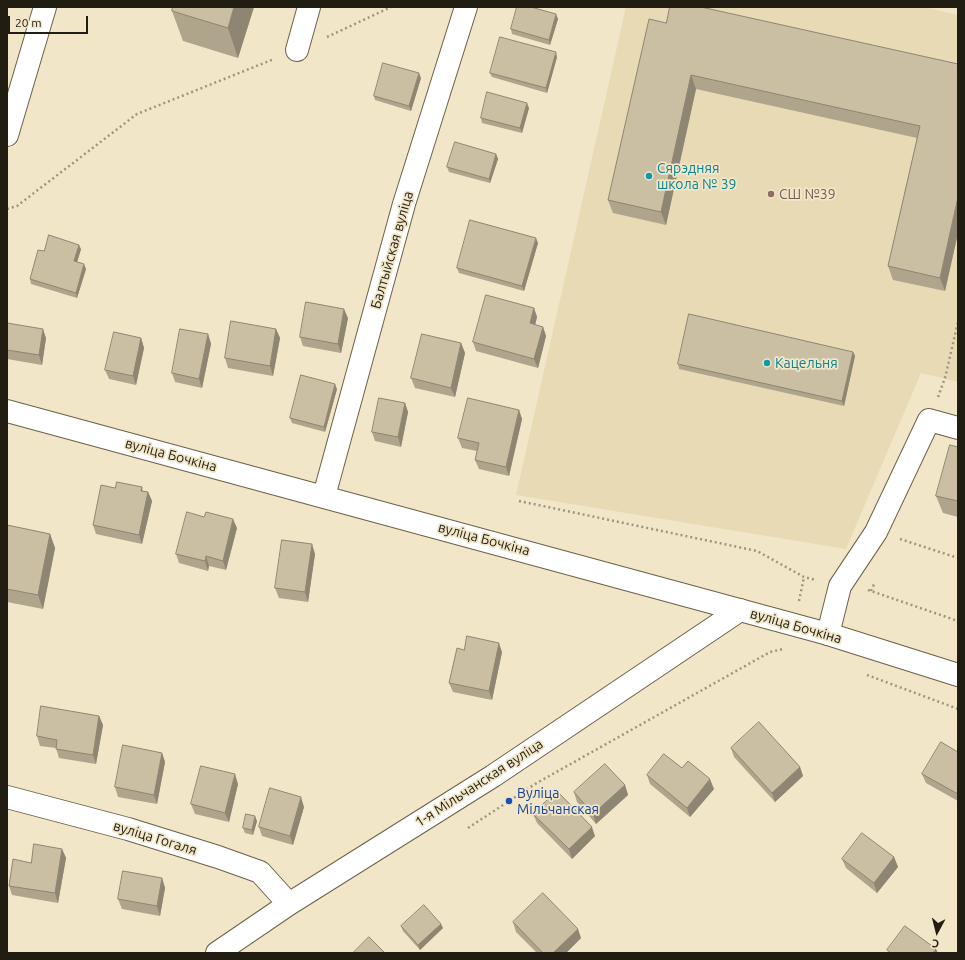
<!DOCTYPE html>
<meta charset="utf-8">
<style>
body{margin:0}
#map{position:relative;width:965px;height:960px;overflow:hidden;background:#f2e6c9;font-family:Ubuntu,sans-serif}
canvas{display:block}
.frame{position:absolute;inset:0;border:8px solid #211d12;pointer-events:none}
.north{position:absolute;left:917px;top:912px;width:40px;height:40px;-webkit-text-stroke:3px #f2e6c9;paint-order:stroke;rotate:187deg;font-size:11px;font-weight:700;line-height:16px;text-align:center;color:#211d12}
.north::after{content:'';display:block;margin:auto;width:14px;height:18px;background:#211d12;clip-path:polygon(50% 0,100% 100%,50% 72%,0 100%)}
.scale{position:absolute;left:8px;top:16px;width:80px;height:18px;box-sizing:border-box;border:2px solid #211d12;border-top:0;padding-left:5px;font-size:12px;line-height:14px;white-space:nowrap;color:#211d12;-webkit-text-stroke:3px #f2e6c9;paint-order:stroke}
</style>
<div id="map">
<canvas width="965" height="960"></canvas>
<div class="frame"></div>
<div class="north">С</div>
<div class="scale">20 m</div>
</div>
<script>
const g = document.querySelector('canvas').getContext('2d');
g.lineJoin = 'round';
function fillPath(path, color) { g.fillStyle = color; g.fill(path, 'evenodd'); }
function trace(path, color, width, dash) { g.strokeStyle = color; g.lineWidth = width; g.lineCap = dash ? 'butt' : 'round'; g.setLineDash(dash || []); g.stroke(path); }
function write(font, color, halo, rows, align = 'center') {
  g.font = font + ' Ubuntu,sans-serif'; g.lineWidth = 3.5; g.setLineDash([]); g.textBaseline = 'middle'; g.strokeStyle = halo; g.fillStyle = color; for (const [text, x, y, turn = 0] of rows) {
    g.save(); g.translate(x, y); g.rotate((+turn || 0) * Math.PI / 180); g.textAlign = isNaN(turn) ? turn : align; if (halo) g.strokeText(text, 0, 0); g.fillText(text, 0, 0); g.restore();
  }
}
fillPath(new Path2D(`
 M626,7H924L958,15V382L921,373L846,549L516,495Z`), '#e9dab6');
const minor = new Path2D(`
 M297,50L309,7
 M7,135L45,7
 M324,496L404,204L466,7
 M828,634L840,586L876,532L929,420L958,428
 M7,797L128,829L218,857L260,872L289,904
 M217,953L289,904L493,776L740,610`);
const major = new Path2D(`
 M7,411L828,634L958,675`);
trace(minor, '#6c6147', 24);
trace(major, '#6c6147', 24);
trace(new Path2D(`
 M327,37L391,7
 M7,209L17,206L137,114L274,59
 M938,397L945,378L958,322
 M519,501L757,551L804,577L816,580
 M900,539L958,558
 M868,590L958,621
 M871,591L875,582
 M799,601L804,577
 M867,675L958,709
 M468,828L535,784L770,652L783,649`), '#9e957f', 2.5, [2, 3]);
trace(minor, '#fff', 22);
trace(major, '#fff', 22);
fillPath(new Path2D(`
 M173,7H254L238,58L183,41L172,11Z
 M558,19L550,45L512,34L511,29Z
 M666,23L958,64V233L945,291L893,280L888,266L917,138L696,89L666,225L613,213L608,200Z
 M557,57L547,93L492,77L490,73Z
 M421,78L411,111L375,100L374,96Z
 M529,108L522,133L482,123L481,118Z
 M496,154L498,159L490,183L449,172L447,167Z
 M538,243L524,291L459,273L457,268Z
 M81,249L77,262L86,269L77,298L31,284L30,279L44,251Z
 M534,308L537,317L535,325L543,327L546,336L538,368L476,351L473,342Z
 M348,318L341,353L303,346L300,337Z
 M7,323L46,338L42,365L7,359Z
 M276,329L280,338L273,376L228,368L225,358Z
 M208,334L211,344L202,388L175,382L172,373Z
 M141,338L144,348L136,385L109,379L105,370Z
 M461,343L465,353L455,397L415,388L411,378Z
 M853,352L855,356L844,406L679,369L678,364Z
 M337,389L325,432L292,423L290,418Z
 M405,403L408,412L401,447L375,441L372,432Z
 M519,410L522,419L509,476L479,469L475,460L477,451L462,448L458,438Z
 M958,447V517L943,513L936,496Z
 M142,487L143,491L148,492L152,501L142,544L96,534L93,525L115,488Z
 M7,525L50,534L55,548L43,609L7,602Z
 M237,528L226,570L209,566L208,571L179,563L176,554Z
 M315,554L308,602L279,598L275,588Z
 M464,650L502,652L492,700L453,692L449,683Z
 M99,716L103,725L96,764L59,758L56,748L40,746L37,736Z
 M731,748L800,767L803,776L775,802L734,757Z
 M958,752V801L926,783L922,774Z
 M162,753L165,762L157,804L118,797L115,787Z
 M682,768L714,789L690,817L650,784L647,775Z
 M238,784L229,822L195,814L191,804Z
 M625,785L628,795L596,824L577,802L574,792Z
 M304,807L293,845L262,836L259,827Z
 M533,814L595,836L572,859L537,823Z
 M257,821L253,835L245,833L243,828Z
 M62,849L66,858L58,903L12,895L9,886Z
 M894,857L898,867L877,893L846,868L842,859Z
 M162,878L165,888L160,916L122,909L118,899Z
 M513,922L581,938L566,953H537L516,932Z
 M401,926L443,928L420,950L403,931Z`), '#afa48c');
fillPath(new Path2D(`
 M234,7H254L238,58L228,28Z
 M556,14L558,19L550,45L549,40Z
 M556,52L557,57L547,93L546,88Z
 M419,73L421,78L411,111L409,106Z
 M691,75L696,89L666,225L661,212Z
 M527,103L529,108L522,133L520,128Z
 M496,154L498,159L490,183L489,179Z
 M958,197V233L945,291L940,278Z
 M536,238L538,243L524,291L522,286Z
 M79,245L81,249L76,266L74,261Z
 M84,264L86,269L77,298L76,293Z
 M534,308L537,317L533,333L530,323Z
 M344,309L348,318L341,353L338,344Z
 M543,327L546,336L538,368L534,359Z
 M43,329L46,338L42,365L39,355Z
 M276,329L280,338L273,376L270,366Z
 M208,334L211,344L202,388L199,379Z
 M141,338L144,348L136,385L133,376Z
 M461,343L465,353L455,397L451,388Z
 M853,352L855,356L844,406L842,401Z
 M335,384L337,389L325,432L324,427Z
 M405,403L408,412L401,447L398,437Z
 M519,410L522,419L509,476L506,467Z
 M148,492L152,501L142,544L139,535Z
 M233,519L237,528L226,570L223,561Z
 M50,534L55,548L43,609L38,595Z
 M312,544L315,554L308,602L305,592Z
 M206,556L209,566L208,571L205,561Z
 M499,643L502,652L492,700L489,691Z
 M99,716L103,725L96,764L93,755Z
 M162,753L165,762L157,804L154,795Z
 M800,767L803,776L775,802L772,793Z
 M235,774L238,784L229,822L225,813Z
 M710,779L714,789L690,817L687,808Z
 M625,785L628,795L596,824L593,814Z
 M301,797L304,807L293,845L290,836Z
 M255,816L257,821L253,835L252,830Z
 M592,827L595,836L572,859L569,849Z
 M62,849L66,858L58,903L55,893Z
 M894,857L898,867L877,893L874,883Z
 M162,878L165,888L160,916L157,906Z
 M441,924L443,928L420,950L418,945Z
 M578,929L581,938L566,953H553Z
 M936,949L938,953H933Z`), '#8e8672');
const building = new Path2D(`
 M173,7H234L228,28L172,11Z
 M517,7H531L556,14L549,40L511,29Z
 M670,7H701L958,64V197L940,278L888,266L920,126L691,75L661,212L608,200L649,19L666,23Z
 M500,37L556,52L546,88L490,73Z
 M383,63L419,73L409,106L374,96Z
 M487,92L527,103L520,128L481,118Z
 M455,142L496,154L489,179L447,167Z
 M470,220L536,238L522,286L457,268Z
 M49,235L79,245L74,261L84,264L76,293L30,279L38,250L44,251Z
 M486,295L534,308L530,323L543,327L534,359L473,342Z
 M306,302L344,309L338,344L300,337Z
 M689,314L853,352L842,401L678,364Z
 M231,321L276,329L270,366L225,358Z
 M7,323L43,329L39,355L7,350Z
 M180,329L208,334L199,379L172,373Z
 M114,332L141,338L133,376L105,370Z
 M422,334L461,343L451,388L411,378Z
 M301,375L335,384L324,427L290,418Z
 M379,398L405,403L398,437L372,432Z
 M468,398L519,410L506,467L475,460L479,443L458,438Z
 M950,445L958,447V501L936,496Z
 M117,482L142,487L141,491L148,492L139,535L93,525L101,485L115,488Z
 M187,512L204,517L206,512L233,519L223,561L206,556L205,561L176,554Z
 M7,525L50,534L38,595L7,589Z
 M282,540L312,544L305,592L275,588Z
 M467,636L499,643L489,691L449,683L457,648L464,650Z
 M41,706L99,716L93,755L56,749L57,740L37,736Z
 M759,722L800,767L772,793L731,748Z
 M941,742L958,752V794L922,774Z
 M123,745L162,753L154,795L115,787Z
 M664,754L682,768L688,761L710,779L687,808L647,775Z
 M605,764L625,785L593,814L574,792Z
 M201,766L235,774L225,813L191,804Z
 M270,788L301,797L290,836L259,827Z
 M557,791L592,827L569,849L533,814Z
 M246,814L255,816L252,830L243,828Z
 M862,833L894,857L874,883L842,859Z
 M34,844L62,849L55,893L9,886L13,859L31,863Z
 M123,871L162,878L157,906L118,899Z
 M543,893L578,929L553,953H543L513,922Z
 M424,905L441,924L418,945L401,926Z
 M905,926L936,949L933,953H891L887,950Z
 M369,937L385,953H353Z`);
fillPath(building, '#cbbfa3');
trace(building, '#8e8672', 1);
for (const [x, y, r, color] of [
 [649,176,4,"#0f9aa8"],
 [771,194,4,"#8d6e63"],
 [767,363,4,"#0f9aa8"],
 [509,801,4,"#1a4fb4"]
]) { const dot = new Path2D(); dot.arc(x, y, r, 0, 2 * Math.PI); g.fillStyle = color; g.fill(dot); trace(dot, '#f2e6c9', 1.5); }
write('14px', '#0d838f', '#f2e6c9', [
 ["Сярэдняя",657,168],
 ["школа № 39",657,184],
 ["Кацельня",775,363]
], 'left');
write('14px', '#785e54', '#f2e6c9', [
 ["СШ №39",779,194]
], 'left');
write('14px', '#211d12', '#f2e6c9', [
 ["Балтыйская вуліца",392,250,-74],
 ["вуліца Бочкіна",171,455,15],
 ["вуліца Бочкіна",484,539,15],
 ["вуліца Бочкіна",796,626,16],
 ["1-я Мільчанская вуліца",479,783,-33],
 ["вуліца Гогаля",155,838,17]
]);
write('14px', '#164399', '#f2e6c9', [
 ["Вуліца",517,793],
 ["Мільчанская",517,809]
], 'left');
</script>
